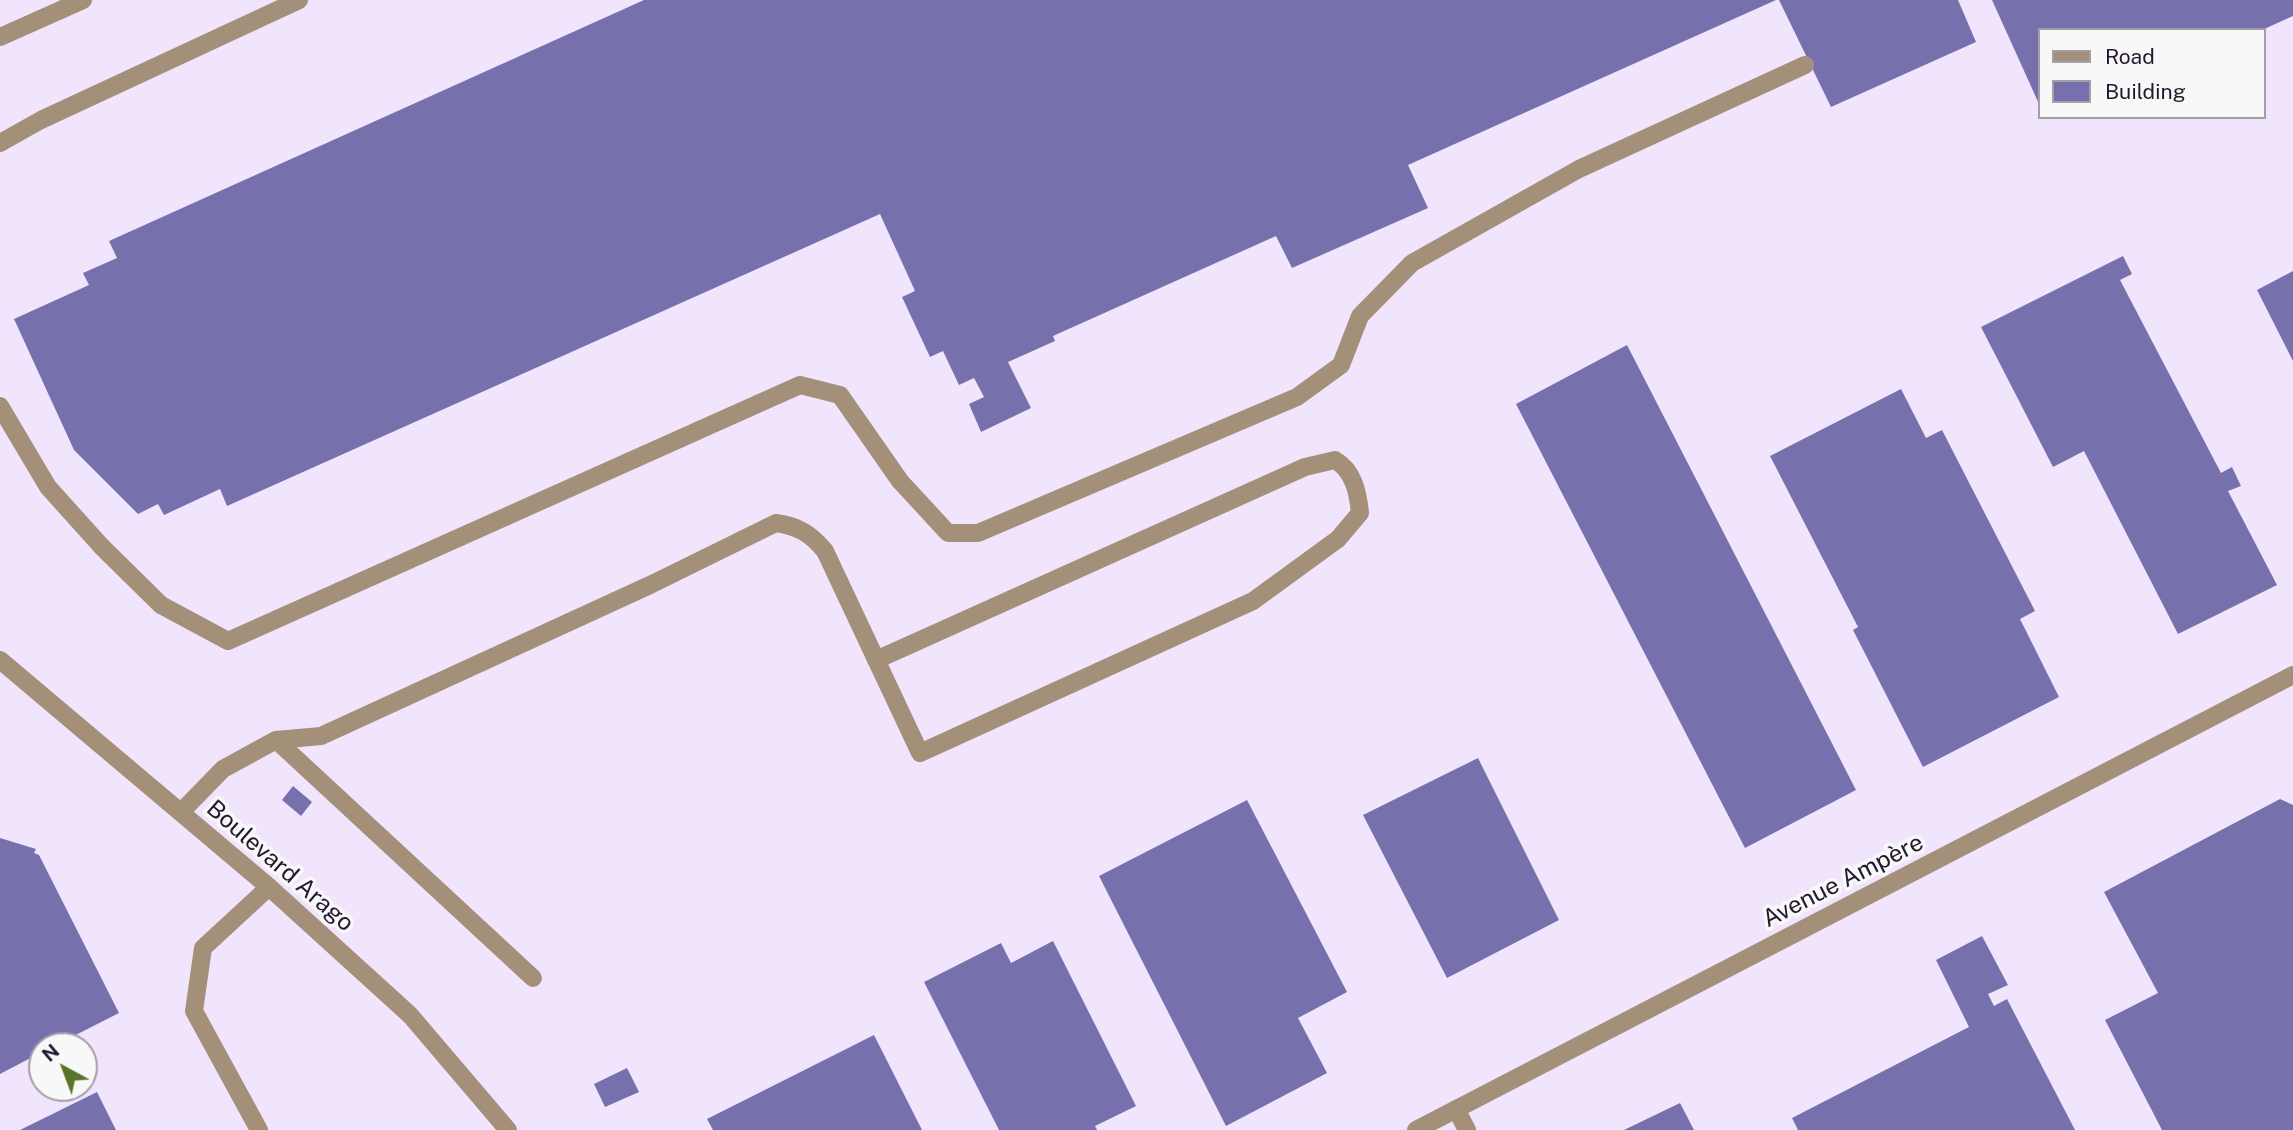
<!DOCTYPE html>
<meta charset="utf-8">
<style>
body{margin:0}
#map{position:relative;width:2293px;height:1130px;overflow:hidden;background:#f1e5fe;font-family:"Public Sans",sans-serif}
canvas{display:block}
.legend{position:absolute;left:2038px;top:28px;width:228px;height:91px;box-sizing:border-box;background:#f8f8f8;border:2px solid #a39ea7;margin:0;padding:9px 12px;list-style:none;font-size:21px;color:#23182e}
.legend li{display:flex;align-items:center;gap:14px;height:35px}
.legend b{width:35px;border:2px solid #a39ea7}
.north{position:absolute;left:28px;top:1032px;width:70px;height:70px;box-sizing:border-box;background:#f8f8f8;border:2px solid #a39ea7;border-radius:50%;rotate:319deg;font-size:19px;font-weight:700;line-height:28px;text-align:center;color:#23182e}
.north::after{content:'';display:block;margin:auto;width:24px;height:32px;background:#587428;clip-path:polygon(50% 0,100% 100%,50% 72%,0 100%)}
</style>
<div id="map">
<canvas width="2293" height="1130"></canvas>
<ul class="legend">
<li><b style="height:9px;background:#a48f79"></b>Road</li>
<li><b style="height:19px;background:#7671ac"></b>Building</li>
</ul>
<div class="north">N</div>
</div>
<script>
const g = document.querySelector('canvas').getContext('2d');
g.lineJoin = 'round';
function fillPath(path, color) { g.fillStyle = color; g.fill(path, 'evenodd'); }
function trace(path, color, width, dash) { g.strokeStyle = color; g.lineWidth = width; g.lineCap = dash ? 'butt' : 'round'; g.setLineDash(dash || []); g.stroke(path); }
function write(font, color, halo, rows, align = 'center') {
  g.font = font + ' "Public Sans",sans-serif'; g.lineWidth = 7; g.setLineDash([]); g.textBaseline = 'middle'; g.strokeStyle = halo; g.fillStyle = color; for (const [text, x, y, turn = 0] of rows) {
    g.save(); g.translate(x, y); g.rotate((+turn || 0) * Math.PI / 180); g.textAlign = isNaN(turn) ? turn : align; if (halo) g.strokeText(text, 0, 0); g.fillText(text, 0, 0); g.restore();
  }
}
fillPath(new Path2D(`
 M644,0H1776L1408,165L1428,208L1292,268L1276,236L1053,336L1055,341L1008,362L1031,408L981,432L969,404L984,397L974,378L959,385L943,351L930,357L902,297L915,291L880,214L227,506L220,489L164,515L158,504L138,514L74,450L14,319L89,285L83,273L117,258L109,241Z
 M1779,0H1958L1976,42L1831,107Z
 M1992,0H2293V16L2262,30H2039V104Z
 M2123,256L2132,274L2120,280L2221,473L2232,467L2241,486L2228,491L2277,585L2178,634L2084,451L2053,467L1981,327Z
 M2293,271V361L2257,290Z
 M1627,345L1856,790L1745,848L1516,404Z
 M1901,389L1926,438L1942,430L2035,611L2020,619L2059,697L1923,767L1853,630L1858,627L1770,456Z
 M1478,758L1559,920L1447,978L1363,815Z
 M293,786L312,802L301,816L282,800Z
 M2280,799L2293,805V1130H2162L2105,1020L2158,993L2104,892Z
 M1247,800L1347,992L1298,1018L1327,1073L1226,1126L1099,876Z
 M0,838L36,849L34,853L39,855L119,1013L54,1046H42V1052L0,1074Z
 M1982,936L2008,985L1988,994L1994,1006L2007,999L2075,1130H1798L1792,1118L1969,1027L1936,960Z
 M1053,941L1136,1106L1095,1126L1097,1130H999L924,982L1001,943L1011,963Z
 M874,1035L922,1130H713L707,1119Z
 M627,1068L639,1092L605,1107L594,1084Z
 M97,1092L116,1130H20Z
 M1680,1103L1694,1130H1624Z`), '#7671ac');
trace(new Path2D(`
 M0,143L41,120L299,0
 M0,406L48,487L102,547L161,605L228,641L800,385L840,395L900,481L948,533H978L1297,397L1341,365L1360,316L1412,263L1579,169L1805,65
 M276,740L533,978
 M181,812L223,769L276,740L321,736L650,585L776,523C798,526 811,534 825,551L920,753L1253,601L1338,539L1360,513C1358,493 1354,471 1335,460L1305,467L876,660
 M259,1130L194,1011L203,948L269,887`), '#a48f79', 18);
trace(new Path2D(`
 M0,660L269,887L410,1015L508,1130
 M1456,1109L1467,1130
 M1416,1130L2293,675`), '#a48f79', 18);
trace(new Path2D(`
 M0,37L83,0`), '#a48f79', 18);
write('24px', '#23182e', '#f8f8f8', [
 ["Boulevard Arago",280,866,41],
 ["Avenue Ampère",1843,881,-27]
]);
</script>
